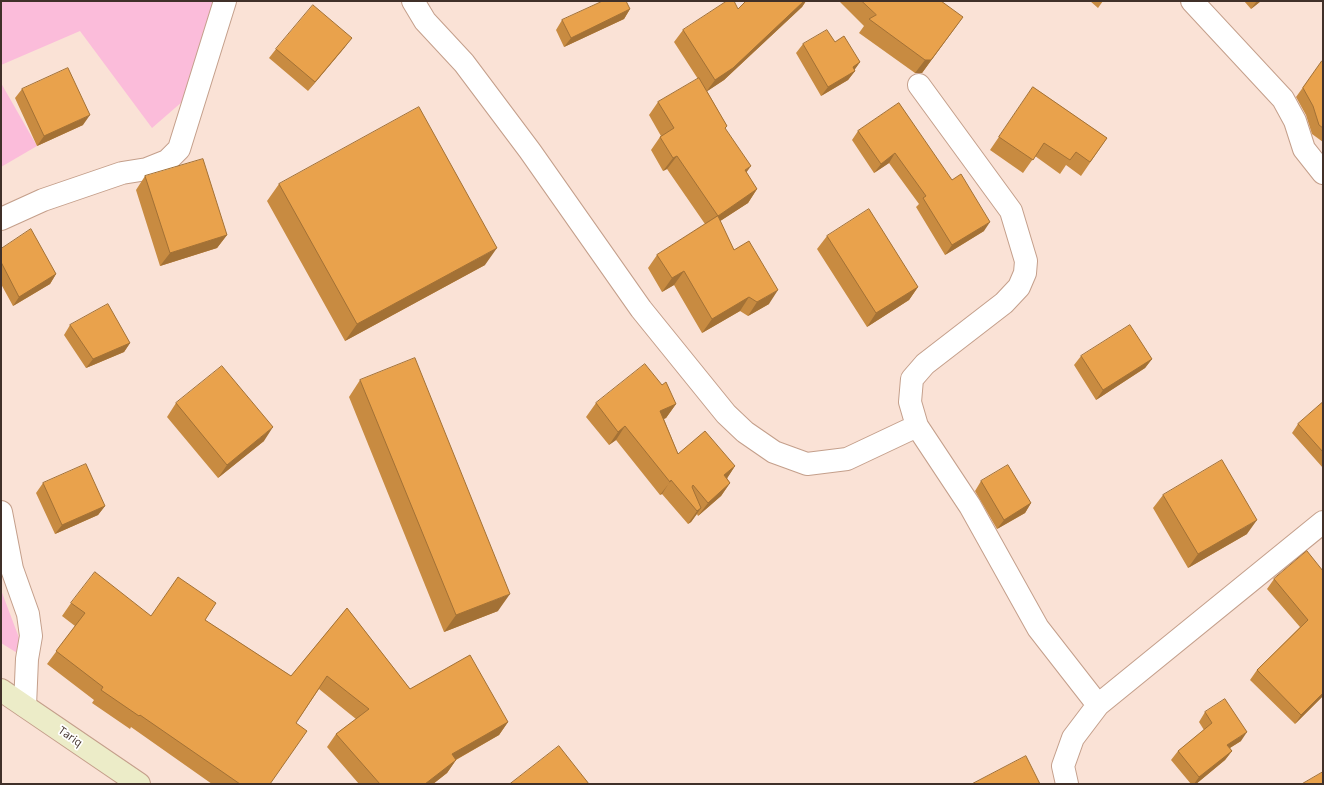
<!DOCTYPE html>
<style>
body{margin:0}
#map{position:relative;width:1324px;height:785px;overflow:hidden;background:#fae2d6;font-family:"Open Sans",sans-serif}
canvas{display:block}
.frame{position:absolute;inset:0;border:2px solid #403029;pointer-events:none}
</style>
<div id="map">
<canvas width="1324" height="785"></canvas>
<div class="frame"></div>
</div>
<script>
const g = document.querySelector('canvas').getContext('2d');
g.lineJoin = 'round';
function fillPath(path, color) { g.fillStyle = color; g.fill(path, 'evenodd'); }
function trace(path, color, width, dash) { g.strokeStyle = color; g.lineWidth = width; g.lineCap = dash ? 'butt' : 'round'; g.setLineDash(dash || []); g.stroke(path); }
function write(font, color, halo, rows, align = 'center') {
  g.font = font + ' "Open Sans",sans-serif'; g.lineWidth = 3.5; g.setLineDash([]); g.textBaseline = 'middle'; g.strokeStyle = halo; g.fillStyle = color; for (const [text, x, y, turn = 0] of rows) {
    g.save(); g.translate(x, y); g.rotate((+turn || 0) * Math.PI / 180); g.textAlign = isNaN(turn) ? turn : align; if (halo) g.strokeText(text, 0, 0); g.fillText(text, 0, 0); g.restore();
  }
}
fillPath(new Path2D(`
 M1,1H218L198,88L152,128L80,31L1,65Z
 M1,83L37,146L1,167Z
 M1,590L27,659L1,643Z`), '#fbbcda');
const minor = new Path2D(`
 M413,1L425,21L464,63L530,151L641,309L726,414L745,432L774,452L807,464L847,459L917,426
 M1192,1L1283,99L1295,121L1304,149L1323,173
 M919,85L1011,211L1026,261L1025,273L1019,287L1004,303L925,364L912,379L910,402L917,426L970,506L1038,628L1098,705
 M1,219L43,200L122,173L147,169L167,161L179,149L225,1
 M1,512L12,569L28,614L31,636L27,659L25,706
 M1067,784L1063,766L1073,738L1098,705L1323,522`);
const secondary = new Path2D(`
 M1,690L139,784`);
trace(minor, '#c49f8b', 24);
trace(secondary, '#c49f8b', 24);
trace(minor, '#fff', 22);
trace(secondary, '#ececc8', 22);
fillPath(new Path2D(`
 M746,1H806L802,7L724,80L707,91L727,126L725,129L746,173L757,189L748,203L720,221L734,250L769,304L748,316L740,311L702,333L674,285L662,292L648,268L657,255L705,224L667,169L663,171L651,150L660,137L661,136L649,115L658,102L698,79L674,42L683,30L738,9Z
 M839,1H941L953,30L922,73H915L859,33L864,26Z
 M1090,1H1103L1098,8Z
 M1244,1H1261L1251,9Z
 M630,9L624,19L564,47L556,30L562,20Z
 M835,42L860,62L854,70L855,71L848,80L821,96L796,53L803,44Z
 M345,47L308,91L269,58L276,49Z
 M1322,61H1323V142L1312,134L1306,115L1296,97Z
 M1033,87L1107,138L1081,176L1066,165L1060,174L1035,156L1023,173L990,150Z
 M22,89L83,125L37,146L15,98Z
 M899,103L984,231L945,255L916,207L919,204L889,163L874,173L852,140L858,131Z
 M145,176L227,235L217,248L160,266L136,190Z
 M279,184L485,265L345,341L267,201Z
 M827,236L918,287L909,300L867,327L817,249Z
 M1,249L56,274L50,284L13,306L1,284Z
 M70,325L130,343L124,352L86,368L64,335Z
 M1081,356L1152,359L1145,368L1096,400L1074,365Z
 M360,380L498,611L444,632L349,397Z
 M1323,402V468L1292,433L1298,424Z
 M176,403L264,441L218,478L167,417Z
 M596,403L676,404L666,418L664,419L678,454L735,466L727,478L730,483L721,496L698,516L697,514L691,522L688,524L662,494L660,495L616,440L609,445L586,417Z
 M981,481L1031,503L1025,513L997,529L975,491Z
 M43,483L105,506L98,515L55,534L36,493Z
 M1163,495L1247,534L1188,568L1153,508Z
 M1307,551L1323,696L1295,724L1250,680L1257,670L1300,627L1267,589L1274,579Z
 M71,603L151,616L205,620L291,676L347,608L410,689L508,722L499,735L456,760L447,773L433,784H359L327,747L336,734L356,719L319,689L296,723L270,784H212L131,727L130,729L92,703L94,700L47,664L75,626L62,616Z
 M1205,712L1241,741L1230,748L1232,751L1225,760L1196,784H1191L1171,760L1178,751L1204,730L1199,722Z`), '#c88b41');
fillPath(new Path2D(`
 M804,1H806L802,7L724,80L706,92L715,80Z
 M1257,1H1261L1251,9Z
 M630,9L624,19L564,47L571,38Z
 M963,17L922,73H915L925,60Z
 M352,38L345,47L308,91L315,82Z
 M860,62L853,72V67Z
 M855,71L848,80L821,96L828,87Z
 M90,115L83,125L37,146L44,136Z
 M895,153L889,163L874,173L881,164Z
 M677,156L667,169L663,171L673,158Z
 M751,166L741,180L745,170Z
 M757,189L748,203L708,229L718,216Z
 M990,222L984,231L945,255L952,245Z
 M227,235L217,248L160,266L170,253Z
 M497,248L485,265L345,341L357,324Z
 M684,271L674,285L662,292L672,278Z
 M56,274L50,284L13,306L19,297Z
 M918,287L909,300L867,327L876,313Z
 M778,290L769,304L748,316L757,302Z
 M749,297L740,311L702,333L712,319Z
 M130,343L124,352L86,368L93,359Z
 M1152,359L1145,368L1096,400L1103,390Z
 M676,404L666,418L651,424L660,411Z
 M625,426L616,440L609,445L618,432Z
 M273,427L264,441L218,478L227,465Z
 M735,466L726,480L724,475Z
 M671,480L662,494L660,495L670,482Z
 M730,483L721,496L698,516L708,503Z
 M1031,503L1025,513L997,529L1004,520Z
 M105,506L98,515L55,534L62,525Z
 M701,508L691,522L688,524L697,511Z
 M1257,520L1247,534L1188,568L1198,554Z
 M510,594L498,611L444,632L456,615Z
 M1323,693V696L1295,724L1301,715Z
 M508,722L499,735L443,767L452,754Z
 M1247,732L1241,741L1220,754L1227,745Z
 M1232,751L1225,760L1196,784H1194L1199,777Z
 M456,760L447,773L433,784H425Z`), '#a37135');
const building = new Path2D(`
 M603,1H626L630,9L571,38L562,20Z
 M727,1H734L738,9L746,1H804L733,68L715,80L683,30Z
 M862,1H941L963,17L931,60H925L869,19L876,15Z
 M313,5L352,38L315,82L276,49Z
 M827,30L835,42L844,36L860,62L853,67L855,71L828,87L803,44Z
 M1322,61H1323V128L1319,125L1313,106L1303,88Z
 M68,68L90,115L44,136L22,89Z
 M699,78L727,126L725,128L751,166L745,170L757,189L718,216L677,156L673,158L660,137L674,128L658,102Z
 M1033,87L1107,138L1090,162L1076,152L1070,160L1044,143L1033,160L999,137Z
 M899,103L952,180L961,174L990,222L952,245L923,198L926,196L895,153L881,164L858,131Z
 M419,107L497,248L357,324L279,184Z
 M203,159L227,235L170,253L145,176Z
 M869,209L918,287L876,313L827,236Z
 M718,216L734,250L749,241L778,290L757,302L749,297L712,319L684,271L672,278L657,255Z
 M31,229L56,274L19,297L1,262V249Z
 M108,304L130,343L93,359L70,325Z
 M1130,325L1152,359L1103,390L1081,356Z
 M415,358L510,594L456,615L360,380Z
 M645,364L662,385L666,382L676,404L660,411L678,454L705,431L735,466L724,475L730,483L708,503L693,485L692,487L701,508L697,511L671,480L670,482L625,426L618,432L596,403Z
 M222,366L273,427L227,465L176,403Z
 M1323,402V452L1298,424Z
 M1222,460L1257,520L1198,554L1163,495Z
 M86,464L105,506L62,525L43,483Z
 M1008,465L1031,503L1004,520L981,481Z
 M1307,551L1323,571V693L1301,715L1257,670L1308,620L1274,579Z
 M95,572L151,616L178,577L216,603L205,620L291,676L347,608L410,689L470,655L508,722L452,754L456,760L425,784H380L336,734L369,709L327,676L296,723L307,731L270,784H240L140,715L139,716L101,690L103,687L56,651L85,613L71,603Z
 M1225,699L1247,732L1227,745L1232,751L1199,777L1178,751L1212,723L1205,712Z
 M559,746L589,784H510Z
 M1026,756L1040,784H972Z
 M1323,772V784H1302Z`);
fillPath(building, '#e9a24c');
trace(building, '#a37135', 1);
write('11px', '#403029', '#fff', [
 ["Tariq",70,737,35]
]);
</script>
